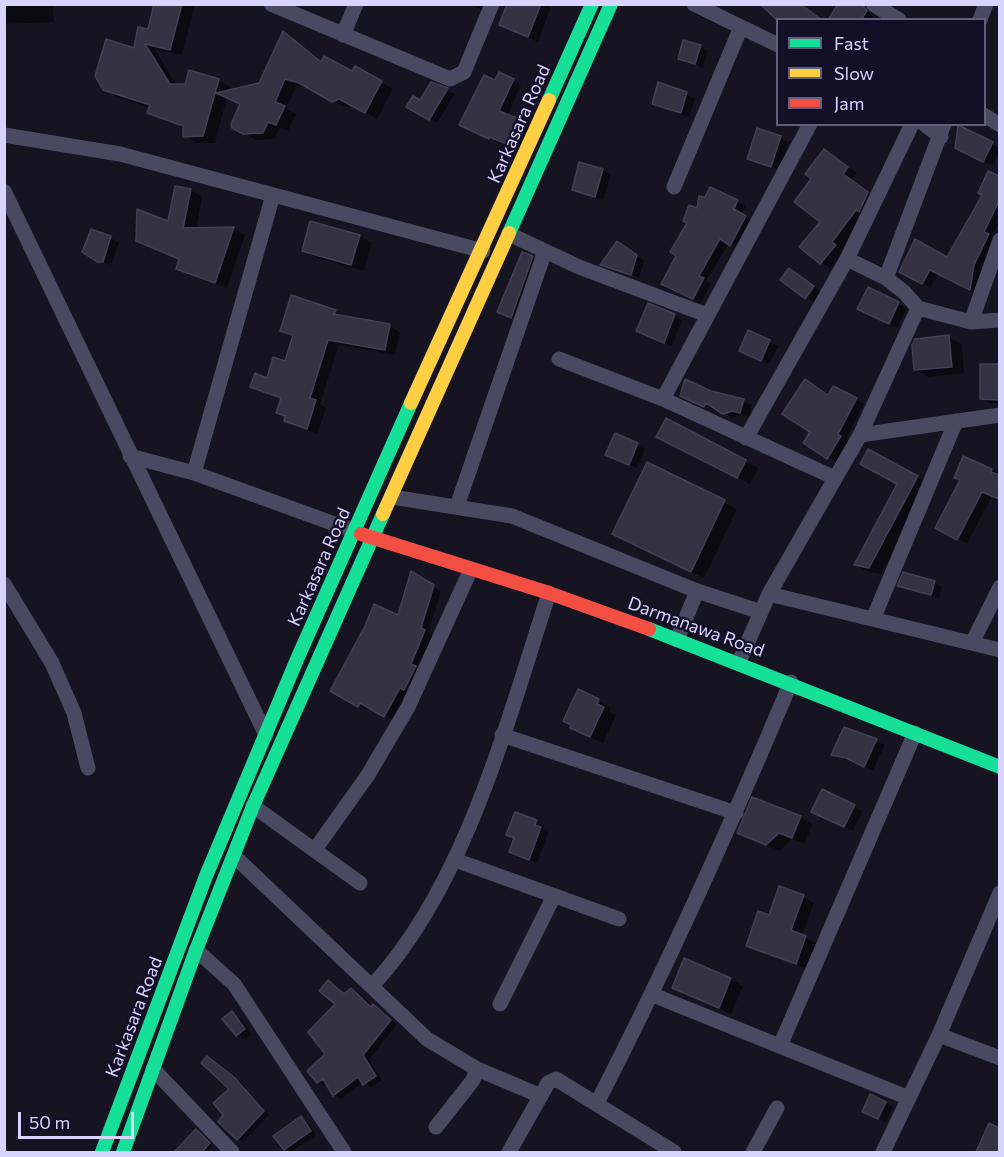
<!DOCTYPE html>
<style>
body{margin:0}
#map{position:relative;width:1004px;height:1157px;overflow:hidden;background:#161421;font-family:Commissioner,sans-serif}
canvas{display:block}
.frame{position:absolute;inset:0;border:6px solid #d9d4ff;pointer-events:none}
.legend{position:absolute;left:776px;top:18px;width:210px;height:108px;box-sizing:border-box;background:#130f26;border:2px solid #625e7d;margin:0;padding:8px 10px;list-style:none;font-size:18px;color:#d9d4ff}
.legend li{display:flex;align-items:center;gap:12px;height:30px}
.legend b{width:30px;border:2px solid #625e7d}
.scale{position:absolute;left:18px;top:1112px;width:116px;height:27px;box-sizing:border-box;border:3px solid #d9d4ff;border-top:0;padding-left:8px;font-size:18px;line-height:21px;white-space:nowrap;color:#d9d4ff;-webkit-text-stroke:4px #130f26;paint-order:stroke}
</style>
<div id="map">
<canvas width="1004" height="1157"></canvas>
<div class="frame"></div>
<ul class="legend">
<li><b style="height:8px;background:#16e098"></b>Fast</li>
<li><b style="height:8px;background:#ffcf43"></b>Slow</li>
<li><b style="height:8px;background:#f24e42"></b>Jam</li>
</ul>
<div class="scale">50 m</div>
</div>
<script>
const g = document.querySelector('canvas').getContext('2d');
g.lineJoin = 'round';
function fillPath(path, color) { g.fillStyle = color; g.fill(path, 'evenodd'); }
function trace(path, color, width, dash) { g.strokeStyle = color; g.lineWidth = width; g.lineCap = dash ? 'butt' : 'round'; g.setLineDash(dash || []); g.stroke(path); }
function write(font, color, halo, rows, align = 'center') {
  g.font = font + ' Commissioner,sans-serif'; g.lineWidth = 4.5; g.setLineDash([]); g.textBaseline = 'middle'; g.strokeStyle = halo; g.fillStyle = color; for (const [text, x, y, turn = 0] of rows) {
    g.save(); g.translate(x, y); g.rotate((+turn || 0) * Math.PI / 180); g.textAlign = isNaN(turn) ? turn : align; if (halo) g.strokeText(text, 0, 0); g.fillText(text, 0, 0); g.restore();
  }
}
fillPath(new Path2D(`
 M4,4H53L54,22L4,24Z
 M156,4H195L182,55L155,50L177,85L218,80L230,87L229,91L260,84L283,33L322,62L353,73L355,68L393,89L377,119L352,105L344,107L312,89L297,85L286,109L296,114L288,131L280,127L275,139L256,140L234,127L241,105L227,97L215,143H197L185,136V128L149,112L151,108L117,97L104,89L149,31Z
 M469,4H492L487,13Z
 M508,4H552L538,42L500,25Z
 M860,4L874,17L872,20H830Z
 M700,46L708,51L703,68L679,58Z
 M500,74L521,85L507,116L532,127L522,150L497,142L469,129Z
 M432,84L455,94L437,123L409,106L421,102Z
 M659,84L695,98L689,117L654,103Z
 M758,130L789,142L779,170L748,158Z
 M992,143L1000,149L992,165L965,152Z
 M825,151L857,173L851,181L877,199L830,269L801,247L822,222L813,178Z
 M603,170L611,175L603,200L573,189Z
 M989,173L1000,178V221L991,237L997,240L978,293L938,273L930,288L901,271L947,259L984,195Z
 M710,189L746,206L741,215L754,221L739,249L729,243L706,281L711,284L701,303L671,288L698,210Z
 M191,190L202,197L196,229L234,228L245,235L227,288L189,275L178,268L180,260L138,241L169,223Z
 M92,230L119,242L111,265L98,261Z
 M359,236L372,243L364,271L316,257L304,250Z
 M625,247L644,261L639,278L603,264Z
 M532,257L545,265L524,324L499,311Z
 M797,274L821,292L814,302L782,280Z
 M869,289L907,308L897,328L867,313Z
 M335,311L345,317L389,326L400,332L395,355L339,345L320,404L326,408L317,434L285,420L286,417L278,412L282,400L252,387L268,380L286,363L294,336L282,330Z
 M674,316L682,320L672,346L646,335Z
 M749,332L778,346L769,364L749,355Z
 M949,337L962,344L964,373L928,377L915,369Z
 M982,365L1000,366V403H990L982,398Z
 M711,393L752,405L749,417L741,414L732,418L714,407L713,410L690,400Z
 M829,396L856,399L864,404L846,440L848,442L836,462L828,457L812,432Z
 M615,435L645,449L637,468L615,459Z
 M670,443L745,461L758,468L750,484Z
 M964,458L1000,473V499L992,496L967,544L937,527L962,480Z
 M647,464L737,509L704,578L627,541Z
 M917,477L930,484L881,574L868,572L856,565Z
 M412,573L441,591L428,633L433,636L423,672L392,720L369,707L367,710L332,691L399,617Z
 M934,582L942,587L939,598L899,585Z
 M598,701L611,708L609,711L616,715L603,743L584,734Z
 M845,729L885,745L873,770L833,754Z
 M854,806L862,811L853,831L821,816Z
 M516,814L544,826L543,830L548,833L537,863L511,851L515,839Z
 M800,817L812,824L805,844L792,839L780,851L739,833Z
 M803,897L814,903L802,936L817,943L808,969L748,945L770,917Z
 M730,979L743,986L731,1014L674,987Z
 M329,982L345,995L351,989L358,993L397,1024L369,1060L382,1080L371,1087L363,1082L341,1099L334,1095L328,1084L325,1086L318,1082L328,1054L337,1004Z
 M232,1013L240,1018L252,1034L245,1040L237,1035Z
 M212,1061L241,1083L269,1115L243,1142L237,1139L225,1115L231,1089Z
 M886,1103L893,1107L886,1123L872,1116Z
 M301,1118L307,1121L316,1135L291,1152L285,1149Z
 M990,1125L1000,1130V1152H978Z
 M197,1131L212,1145L206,1152H182L178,1150Z`), '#0007');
const building = new Path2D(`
 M154,4H182L170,50L145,44L170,84H185L189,70L219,79L203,136L183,137V126L147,113L150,105L103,90L95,76L106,39L134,48L138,27L148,29Z
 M507,4H541L528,37L499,25Z
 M760,4H800L822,20H777Z
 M838,4H862L867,11L861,20H828Z
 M283,31L321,62L324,56L352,71L355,66L382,81L365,113L339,99L332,102L299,83L285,79L275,102L285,106L276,125L268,122L263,133L243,134L232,128L231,124L240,104L216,93L259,83Z
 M683,40L701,45L695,64L678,59Z
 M499,72L514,79L499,111L525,121L514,147L489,137V139L459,125L484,75L495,80Z
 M431,82L448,88L429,120L406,107L413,96L420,100Z
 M658,82L687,92L681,113L652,104Z
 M958,125L993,142L983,162L955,148Z
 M757,128L781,136L771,167L747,159Z
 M824,149L848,167L843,174L868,192L859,212L856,210L832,242L836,245L820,264L799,247L820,222L794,202L811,179L805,174Z
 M579,162L603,169L595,197L572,190Z
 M988,171L999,176V201L984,232L989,234L974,265L970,290L930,270L922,284L899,272L915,239L947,257L982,195L978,193Z
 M175,186L191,189L183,228L234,227L215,283L176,269L179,259L136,241L137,209L168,221Z
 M710,187L738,200L734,209L746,216L730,246L720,239L699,276L704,278L693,299L661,284L676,256L670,252L687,223L683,221L689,205L697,208L699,196L705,197Z
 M310,221L360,235L351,265L302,251Z
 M91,229L111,236L103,262H97L82,252Z
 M617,241L637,255L631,275L600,265Z
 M522,252L533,256L511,318L497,312Z
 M789,268L814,286L805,299L780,280Z
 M868,287L899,302L889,324L857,309Z
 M291,295L336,310L334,314L390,324L385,350L328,340L310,398L316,400L307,429L284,421L285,416L276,413L281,398L250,387L255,373L267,378L273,357L285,361L293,335L280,331Z
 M648,303L675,314L664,343L636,331Z
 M748,330L770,340L761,361L739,351Z
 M949,335L952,367L914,370L912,345L915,339Z
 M980,364H999V400L980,399Z
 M685,379L711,391L744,399L740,413L732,411L723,414L706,403L704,407L680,396Z
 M805,379L828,395L833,386L857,398L838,434L841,436L827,459L803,443L810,432L782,414Z
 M666,418L746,460L737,478L656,437Z
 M615,433L638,443L629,465L605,455Z
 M868,449L918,476L869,568L854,565L897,484L860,464Z
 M963,456L992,469L991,472L999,475V499L982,492L957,540L935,528L960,480L954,478Z
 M647,462L725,500L691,572L612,534Z
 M411,571L434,585L421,628L425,630L411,664L416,666L404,690L400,688L384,717L360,703L358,707L330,691L365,626L374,604L398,615Z
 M903,572L935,581L931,595L897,586Z
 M578,689L599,699L597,704L604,707L590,737L570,728L571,725L563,721Z
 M844,727L877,739L864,767L846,758L831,755Z
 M822,789L855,805L844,827L811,812Z
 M752,797L801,816L792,838L779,833L766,845L737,833Z
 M515,812L537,820L535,825L541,827L529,860L509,852L514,838L506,835Z
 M779,886L804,895L791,930L806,936L796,964L746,946L758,911L769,915Z
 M684,958L731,978L719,1008L672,988Z
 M328,980L344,994L351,988L371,1007L373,1004L391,1020L363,1055L376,1076L363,1085L358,1077L333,1096L323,1079L317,1083L307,1071L325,1054L308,1032L335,1004L319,991Z
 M232,1011L245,1029L236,1036L222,1019Z
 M207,1056L235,1078L264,1111L237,1140L218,1122L223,1115L213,1103L229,1089L201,1063Z
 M870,1094L886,1102L878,1119L862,1112Z
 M301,1116L311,1131L284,1150L273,1136Z
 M989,1123L999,1128V1152H976Z
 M196,1129L210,1143L202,1152H174Z`);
fillPath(building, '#343243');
trace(building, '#433f54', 1.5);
trace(new Path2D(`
 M271,4L450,79L464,72L492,4
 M694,4L778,45
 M873,4L899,20
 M980,20L986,4
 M343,35L356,4
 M984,115L1000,125
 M924,124L941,137
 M4,135L120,154L483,251
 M674,187L741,27
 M4,191L266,735
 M509,234L579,267L707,315
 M847,259L886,278L904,292L918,308L971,322L1000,320
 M886,278L944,124
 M971,322L1000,240
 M559,359L663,399L835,478
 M663,399L810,124
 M860,435L1000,415
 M746,438L847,259L912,124
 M130,456L194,473L354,531
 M194,473L273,195
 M392,497L512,516L697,591L761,612
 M457,506L545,251
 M4,584L52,663L74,713L88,768
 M769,594L1000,650
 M873,619L956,421
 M677,640L697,591
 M972,643L1000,587
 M739,662L769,594L860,435L918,308
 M502,735L736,813
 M253,806L360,883
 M316,848L368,775L408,707L471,569
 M234,856L427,1039L477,1069L541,1096
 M455,860L619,919
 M196,950L234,984L344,1152
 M373,985C466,884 507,722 549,593
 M653,995L909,1098
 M500,1004L554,896
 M939,1035L1000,1058
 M780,1046L915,733
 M153,1069L232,1152
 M597,1103C668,965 731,825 791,682
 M436,1127L473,1080L477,1069
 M509,1152L548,1083L556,1079L674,1152
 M753,1152L777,1108
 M883,1152L939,1035L1000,893`), '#4a4962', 15);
trace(new Path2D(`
 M549,100L592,4
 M509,233L611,4
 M649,629L1000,767
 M102,1152L206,876L298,657L411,403
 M123,1152L196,950L253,806L383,514`), '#16e098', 14);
trace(new Path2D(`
 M411,403L549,100
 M383,514L509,233`), '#ffcf43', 14);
trace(new Path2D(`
 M361,534L549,593L649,629`), '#f24e42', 14);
write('18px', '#d9d4ff', '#130f26', [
 ["Karkasara Road",519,124,-66],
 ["Karkasara Road",319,567,-66],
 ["Darmanawa Road",696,627,20],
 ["Karkasara Road",134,1017,-69]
]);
</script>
